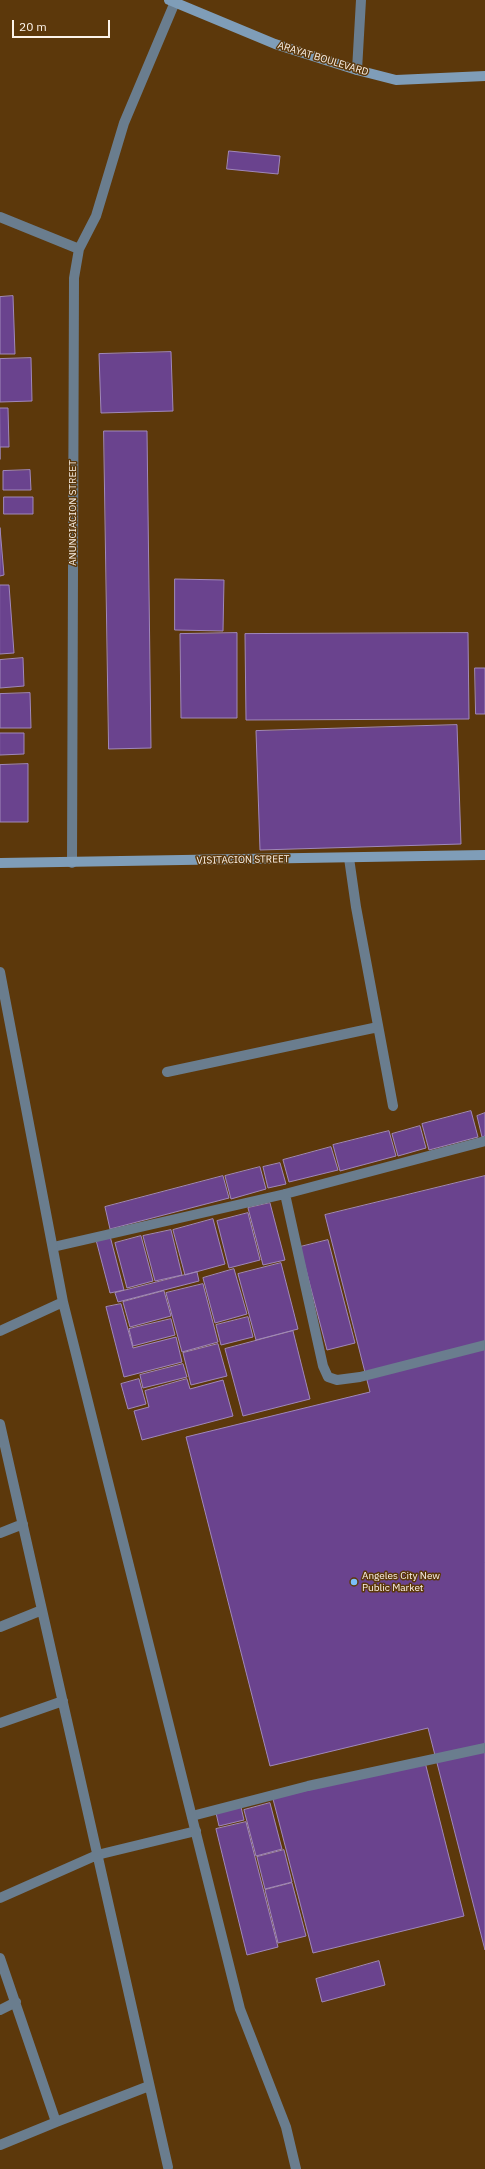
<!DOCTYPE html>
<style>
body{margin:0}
#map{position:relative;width:485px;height:2169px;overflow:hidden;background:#5c380b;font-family:"IBM Plex Sans",sans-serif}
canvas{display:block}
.scale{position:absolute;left:12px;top:20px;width:98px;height:18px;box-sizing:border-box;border:2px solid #fcf3ea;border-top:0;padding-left:5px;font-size:12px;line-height:14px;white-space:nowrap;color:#fcf3ea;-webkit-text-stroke:3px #5c380b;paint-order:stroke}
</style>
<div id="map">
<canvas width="485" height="2169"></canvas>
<div class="scale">20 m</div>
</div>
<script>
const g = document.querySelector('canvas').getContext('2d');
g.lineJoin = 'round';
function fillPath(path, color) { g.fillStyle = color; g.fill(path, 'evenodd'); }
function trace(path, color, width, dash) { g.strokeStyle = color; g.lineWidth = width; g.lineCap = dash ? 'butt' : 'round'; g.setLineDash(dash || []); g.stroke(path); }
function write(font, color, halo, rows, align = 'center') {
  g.font = font + ' "IBM Plex Sans",sans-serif'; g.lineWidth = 3; g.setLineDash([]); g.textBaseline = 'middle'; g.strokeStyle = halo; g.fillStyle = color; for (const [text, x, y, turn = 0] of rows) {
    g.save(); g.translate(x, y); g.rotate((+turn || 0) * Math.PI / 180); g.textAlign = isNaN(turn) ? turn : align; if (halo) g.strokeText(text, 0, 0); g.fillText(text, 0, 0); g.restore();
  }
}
const building = new Path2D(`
 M229,151L280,156L278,174L227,169Z
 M13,296L15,354H0V297Z
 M171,352L173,411L101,413L99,354Z
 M31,358L32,401L0,402V359Z
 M0,408H8L9,447H0V459Z
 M104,431H147L151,748L109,749Z
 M30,470L31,490H3V471Z
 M4,497H33V514H4Z
 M0,528L4,575L0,576Z
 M175,579L224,580L223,631L175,630Z
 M0,585H9L14,653L0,654Z
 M237,633V718H181L180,634Z
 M468,633L469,719L246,720L245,634Z
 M23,658L24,686L0,688V660Z
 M475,668H485V714H476Z
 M30,693L31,728H0V694Z
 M457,725L461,844L260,850L256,731Z
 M0,733H24V754L0,755Z
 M28,764V822H0V765Z
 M471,1111L478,1137L429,1150L422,1124Z
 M485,1113V1136L482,1137L477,1116Z
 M420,1126L426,1148L398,1156L392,1134Z
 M389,1131L396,1156L340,1171L333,1145Z
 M331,1147L338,1170L289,1182L283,1160Z
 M280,1163L286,1184L268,1188L263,1167Z
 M260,1167L266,1189L231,1199L225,1176Z
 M223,1176L229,1198L110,1229L105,1207Z
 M485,1176V1950L428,1728L270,1766L186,1437L370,1392L325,1215Z
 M270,1203L285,1260L263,1265L248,1208Z
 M248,1213L260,1260L229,1268L217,1221Z
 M213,1219L225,1264L185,1275L173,1230Z
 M171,1230L182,1275L155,1281L143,1236Z
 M110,1236L124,1290L110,1293L96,1240Z
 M141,1236L153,1281L127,1288L115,1243Z
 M328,1240L355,1343L327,1350L300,1247Z
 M281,1263L298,1329L256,1340L238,1274Z
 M234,1269L247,1314L215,1323L203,1278Z
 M197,1272L199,1281L118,1302L115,1293Z
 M203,1284L218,1342L182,1352L166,1293Z
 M164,1291L171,1316L130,1327L123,1302Z
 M121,1304L133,1348L176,1337L182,1362L124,1377L106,1307Z
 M248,1317L253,1337L221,1345L216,1325Z
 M171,1319L175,1335L133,1346L129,1329Z
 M293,1331L310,1399L243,1416L225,1349Z
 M218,1344L227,1376L191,1385L183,1353Z
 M183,1364L187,1377L143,1388L140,1375Z
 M139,1379L146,1404L128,1409L121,1384Z
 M187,1379L190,1389L223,1380L233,1416L142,1440L134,1411L149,1407L145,1391Z
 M425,1762L464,1916L313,1953L273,1799Z
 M270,1803L282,1849L256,1856L244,1810Z
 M241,1807L244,1820L219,1826L216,1813Z
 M246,1822L278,1947L247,1955L216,1829Z
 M284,1850L292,1882L265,1889L257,1857Z
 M292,1883L306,1936L278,1943L265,1890Z
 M379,1961L385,1985L322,2002L316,1979Z`);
fillPath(building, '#6a438e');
trace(building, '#a088ba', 1);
trace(new Path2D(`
 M357,70L361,0
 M349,858L356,907L393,1106
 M167,1072L378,1027
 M285,1194L323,1366L328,1377L337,1380L360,1377L485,1345
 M53,1247L285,1194L485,1141
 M0,1424L168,2167
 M0,1533L23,1524
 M0,1627L42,1610
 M0,1723L63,1701
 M192,1816L308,1786L485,1748
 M0,1898L97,1855L196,1831
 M0,1958L56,2122L149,2086
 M0,2010L16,2002
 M0,2145L56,2122`), '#6a7d8e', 10);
trace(new Path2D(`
 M0,217L79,249L74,278L72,863
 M79,249L96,216L124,123L175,2
 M0,972L63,1302L240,2009L286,2127L296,2169
 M0,1331L63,1302`), '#6a7d8e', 10);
trace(new Path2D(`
 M169,0L275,44L357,70L396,80L485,76
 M0,863L485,855`), '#7f9db8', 10);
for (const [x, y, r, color] of [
 [354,1582,4,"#7bbef8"]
]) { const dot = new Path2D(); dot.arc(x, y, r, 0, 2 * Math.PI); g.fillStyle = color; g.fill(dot); trace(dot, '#5c380b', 1.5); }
write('10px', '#fcf3ea', '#5c380b', [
 ["ARAYAT BOULEVARD",323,59,17],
 ["ANUNCIACION STREET",73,513,-90],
 ["VISITACION STREET",243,860,-1]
]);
write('10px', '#fcf3ea', '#5c380b', [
 ["Angeles City New",362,1576],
 ["Public Market",362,1588]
], 'left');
</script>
